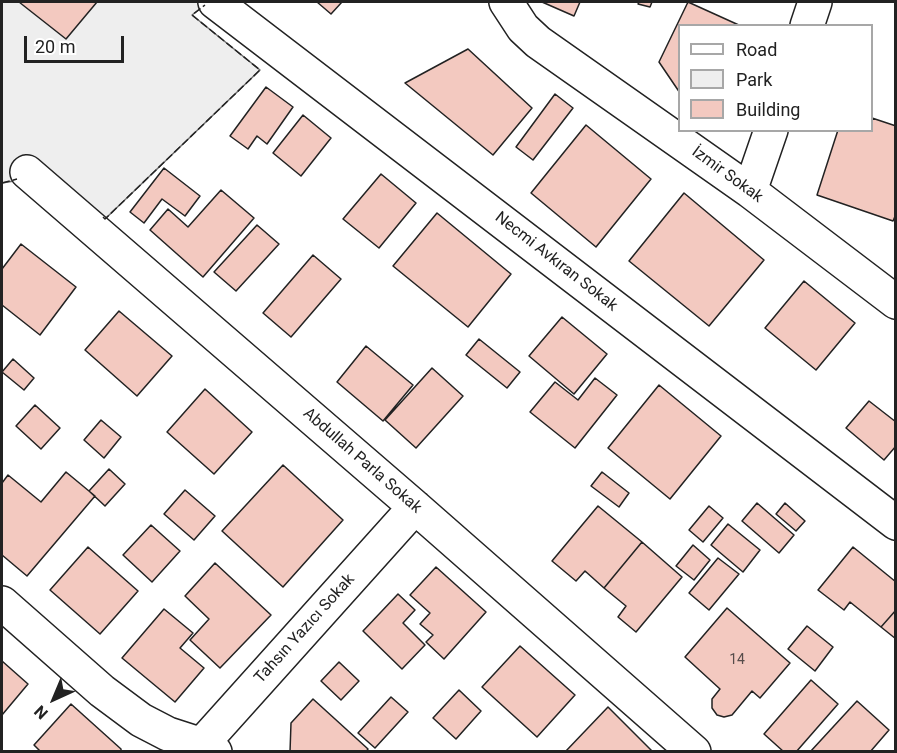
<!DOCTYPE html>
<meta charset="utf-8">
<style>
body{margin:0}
#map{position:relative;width:897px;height:753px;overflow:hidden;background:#fff;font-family:Roboto,sans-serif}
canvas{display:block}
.frame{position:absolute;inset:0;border:3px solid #222;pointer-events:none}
.legend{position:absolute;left:678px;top:24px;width:195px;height:108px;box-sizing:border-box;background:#fff;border:2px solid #a7a7a7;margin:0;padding:8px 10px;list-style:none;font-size:18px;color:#222}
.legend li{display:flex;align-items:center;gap:12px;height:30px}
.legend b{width:30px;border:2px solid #a7a7a7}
.north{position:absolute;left:24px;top:669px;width:60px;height:60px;-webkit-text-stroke:4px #fff;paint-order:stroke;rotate:224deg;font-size:16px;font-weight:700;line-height:24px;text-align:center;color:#222}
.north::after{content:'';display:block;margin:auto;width:21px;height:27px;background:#222;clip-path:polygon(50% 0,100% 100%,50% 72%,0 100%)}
.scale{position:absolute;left:24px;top:36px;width:100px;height:27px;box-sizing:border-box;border:3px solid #222;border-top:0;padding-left:8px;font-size:18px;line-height:21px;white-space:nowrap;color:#222;-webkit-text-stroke:4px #fff;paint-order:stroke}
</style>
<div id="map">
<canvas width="897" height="753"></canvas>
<div class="frame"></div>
<ul class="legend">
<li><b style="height:8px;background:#fff"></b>Road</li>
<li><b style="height:16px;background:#eee"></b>Park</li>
<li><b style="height:16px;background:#f3c9c0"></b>Building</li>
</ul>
<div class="north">N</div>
<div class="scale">20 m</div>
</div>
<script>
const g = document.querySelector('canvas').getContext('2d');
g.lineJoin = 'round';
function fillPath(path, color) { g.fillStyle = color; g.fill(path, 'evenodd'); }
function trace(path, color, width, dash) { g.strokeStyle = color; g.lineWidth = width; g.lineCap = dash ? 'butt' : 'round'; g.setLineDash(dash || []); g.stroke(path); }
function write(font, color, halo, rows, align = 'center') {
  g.font = font + ' Roboto,sans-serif'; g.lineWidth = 4.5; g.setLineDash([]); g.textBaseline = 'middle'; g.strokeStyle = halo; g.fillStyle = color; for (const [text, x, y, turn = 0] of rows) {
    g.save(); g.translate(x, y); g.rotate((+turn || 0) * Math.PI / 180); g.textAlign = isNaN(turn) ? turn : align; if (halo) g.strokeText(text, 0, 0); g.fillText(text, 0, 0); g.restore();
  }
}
const green = new Path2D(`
 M2,2H209L192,15L260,70L105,219L37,165L14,181L2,183Z`);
fillPath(green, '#eee');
trace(green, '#6f6f6f', 1.5);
const building = new Path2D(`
 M19,2H97L66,39Z
 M317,2H342L331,14Z
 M542,2H580L574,16Z
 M639,2H652L650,7L638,4Z
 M688,2L741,26H680V93L659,62Z
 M468,49L532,108L493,155L405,83Z
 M266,87L293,107L267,144L257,136L248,149L230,136Z
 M555,94L573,108L533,160L516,147Z
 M303,115L331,138L301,176L273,153Z
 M872,118L896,126V214L893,221L817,195L838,130H872Z
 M586,125L651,179L596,247L531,193Z
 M164,168L200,196L185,216L162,199L144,223L130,212Z
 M381,174L416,203L379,248L343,219Z
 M221,190L254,218L203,277L150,230L168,209L188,227Z
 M684,193L764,260L709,326L629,261Z
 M437,213L511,274L468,327L393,266Z
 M257,225L279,244L236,291L214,272Z
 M21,244L76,287L40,335L2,305V269Z
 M313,255L341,279L291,337L263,313Z
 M804,281L855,323L816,370L765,328Z
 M119,311L172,356L137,396L85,350Z
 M562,317L607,354L574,394L529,356Z
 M479,339L520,372L507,388L466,355Z
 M366,346L413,385L383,421L337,382Z
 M13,359L34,378L24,390L2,372Z
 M432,368L463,396L416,448L385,420Z
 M595,378L617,395L575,448L530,412L555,382L578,400Z
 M659,385L721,436L670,499L608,448Z
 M205,389L252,432L214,474L167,432Z
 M869,401L896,422V446L884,460L846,428Z
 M35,405L60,428L41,449L16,426Z
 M101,420L121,437L104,458L84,440Z
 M283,465L343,520L283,587L222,531Z
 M109,469L125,484L105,506L89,491Z
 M66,472L95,496L27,576L2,555V483L8,475L41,502Z
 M602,472L629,493L619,507L591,486Z
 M185,490L215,516L194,540L164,514Z
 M757,503L794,535L779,553L742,521Z
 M785,503L805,521L796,531L776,514Z
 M598,506L642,542L604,588L585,571L576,581L552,561Z
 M709,506L723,518L703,542L689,530Z
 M728,524L760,550L743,572L711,545Z
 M151,525L180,551L152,582L123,555Z
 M642,542L682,577L636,632L618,617L626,606L604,588Z
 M693,545L710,560L694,580L676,566Z
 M88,547L138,591L100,634L50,590Z
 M853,547L896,582V610L881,627L850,602L844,610L818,590Z
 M718,558L739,574L709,610L689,593Z
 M215,563L271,615L220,668L190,640L209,619L185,596Z
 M436,567L486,612L444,659L426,642L433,635L420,624L430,613L410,595Z
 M398,594L415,610L403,623L425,645L402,669L363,631Z
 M727,608L790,663L760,698L752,691L732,715L724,717L717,715L712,708V699L720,689L685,657Z
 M164,609L193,633L180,648L204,668L175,702L122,658Z
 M896,610V639L881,627Z
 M807,626L833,647L815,671L788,649Z
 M520,646L575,695L537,737L482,687Z
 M2,661L28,684L2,715Z
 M339,662L359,681L341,700L321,681Z
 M811,680L838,704L796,752H784L764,734Z
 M459,690L481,711L456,739L433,718Z
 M391,697L408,712L375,748L358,733Z
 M313,699L368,749L366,752H290L291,723Z
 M857,701L889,730L870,752H810Z
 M71,704L121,749V752H41L34,745Z
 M608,707L653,752H565Z`);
fillPath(building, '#f3c9c0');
trace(building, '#222', 1.5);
const minor = new Path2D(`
 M215,2L896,523
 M506,2L523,28L538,42L750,191L896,302
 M807,26L815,2
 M27,172L415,507L694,752
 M750,191L771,130
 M2,603L102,691L141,720L168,734L202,745L215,752
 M195,752L415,507`);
trace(minor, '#222', 36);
trace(minor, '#fff', 33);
trace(new Path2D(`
 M2,183L17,179
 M103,217L105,219L260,70L192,15L205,5`), '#222', 1.5, [8, 3]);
write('14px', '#564c4a', null, [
 ["14",737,660]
]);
write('16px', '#222', '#fff', [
 ["İzmir Sokak",727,175,36],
 ["Necmi Avkıran Sokak",556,262,38],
 ["Abdullah Parla Sokak",362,461,41],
 ["Tahsın Yazıcı Sokak",305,629,-48]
]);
</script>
